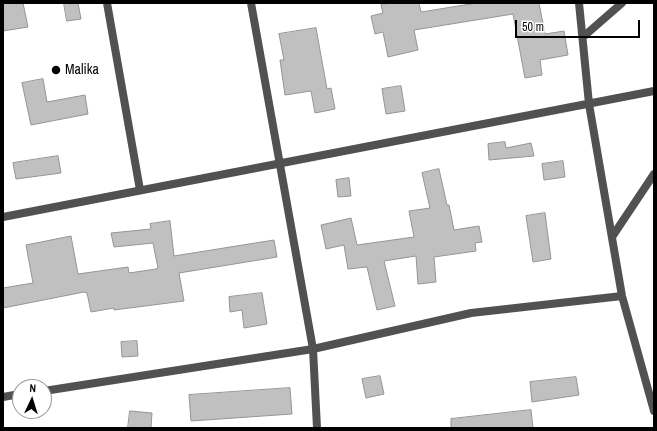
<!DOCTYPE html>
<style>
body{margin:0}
#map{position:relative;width:657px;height:431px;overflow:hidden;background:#fff;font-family:"Archivo Narrow",sans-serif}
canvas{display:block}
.frame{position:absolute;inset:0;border:4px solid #000;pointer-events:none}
.north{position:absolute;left:12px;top:379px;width:40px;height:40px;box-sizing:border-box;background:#fff;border:1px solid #999;border-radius:50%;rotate:4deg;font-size:11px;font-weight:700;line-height:16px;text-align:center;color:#000}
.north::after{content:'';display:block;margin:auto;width:14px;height:18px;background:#000;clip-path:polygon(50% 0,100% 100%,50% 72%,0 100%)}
.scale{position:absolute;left:515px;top:20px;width:125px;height:18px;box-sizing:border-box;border:2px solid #000;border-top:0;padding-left:5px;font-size:12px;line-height:14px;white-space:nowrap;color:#000;-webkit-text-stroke:3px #fff;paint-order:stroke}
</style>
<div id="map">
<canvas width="657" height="431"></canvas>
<div class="frame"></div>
<div class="north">N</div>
<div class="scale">50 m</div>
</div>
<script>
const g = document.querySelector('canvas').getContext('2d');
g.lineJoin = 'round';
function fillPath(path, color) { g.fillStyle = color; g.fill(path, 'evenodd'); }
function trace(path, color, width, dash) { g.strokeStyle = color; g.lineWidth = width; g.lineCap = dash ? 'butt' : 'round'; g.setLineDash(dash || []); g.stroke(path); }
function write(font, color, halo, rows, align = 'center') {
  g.font = font + ' "Archivo Narrow",sans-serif'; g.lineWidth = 3; g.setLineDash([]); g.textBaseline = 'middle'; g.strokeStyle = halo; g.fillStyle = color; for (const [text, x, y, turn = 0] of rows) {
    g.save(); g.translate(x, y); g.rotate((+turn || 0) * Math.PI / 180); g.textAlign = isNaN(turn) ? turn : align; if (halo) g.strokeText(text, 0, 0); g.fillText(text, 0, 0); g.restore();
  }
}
const building = new Path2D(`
 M3,3H23L28,27L3,31Z
 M64,3H78L81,19L67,21Z
 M391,3H419L421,12L477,3H539L545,34L564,31L568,55L540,60L542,75L525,78L513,14L414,30L418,50L388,57L383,32L375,34L371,16L383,13L381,5Z
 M316,28L327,89L331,88L335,109L315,113L311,91L285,95L280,60H284L279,34Z
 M43,79L47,102L85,95L88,114L31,125L22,83Z
 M401,86L405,111L386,114L382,89Z
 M505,142L506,148L531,143L534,156L489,160L488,144Z
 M58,156L61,173L16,179L13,163Z
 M563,161L565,177L544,180L542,164Z
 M439,169L447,205H449L454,230L479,226L482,242L475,243L476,251L434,257L436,282L418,284L416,256L384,261L395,306L377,310L367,267L348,269L344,245L326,249L321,225L351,218L357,245L414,237L409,211L430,208L422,173Z
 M349,178L351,196L338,197L336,180Z
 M545,213L551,259L533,262L526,216Z
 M170,221L174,256L274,240L277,257L179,273L184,301L114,310V308L91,312L87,293L84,292L3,308V288L33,283L26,245L71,236L78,274L128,267L129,273L156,269L158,268L153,243L114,247L111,233L151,229L150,224Z
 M262,293L267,324L244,328L242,310L230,312L229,297Z
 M137,341L138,356L122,357L121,342Z
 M380,376L384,394L366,398L362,379Z
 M576,377L579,395L532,402L530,382Z
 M290,388L292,414L191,421L189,395Z
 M531,410L533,428H451V419Z
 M130,411L152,413L151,428H128Z`);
fillPath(building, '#c0c0c0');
trace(building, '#959595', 1);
trace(new Path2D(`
 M107,3L140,190
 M251,3L313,349L317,428
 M579,3L589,104L622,296L654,411
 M583,37L622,3
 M3,217L654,91
 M612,237L654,174
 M44,391L313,349L471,313L622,296
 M3,397L20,394`), '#515151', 8);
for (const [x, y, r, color] of [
 [56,70,5,"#000"]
]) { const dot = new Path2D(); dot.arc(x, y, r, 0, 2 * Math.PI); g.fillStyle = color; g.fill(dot); trace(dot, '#fff', 1.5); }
write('14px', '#000', '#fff', [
 ["Malika",65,70]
], 'left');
</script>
